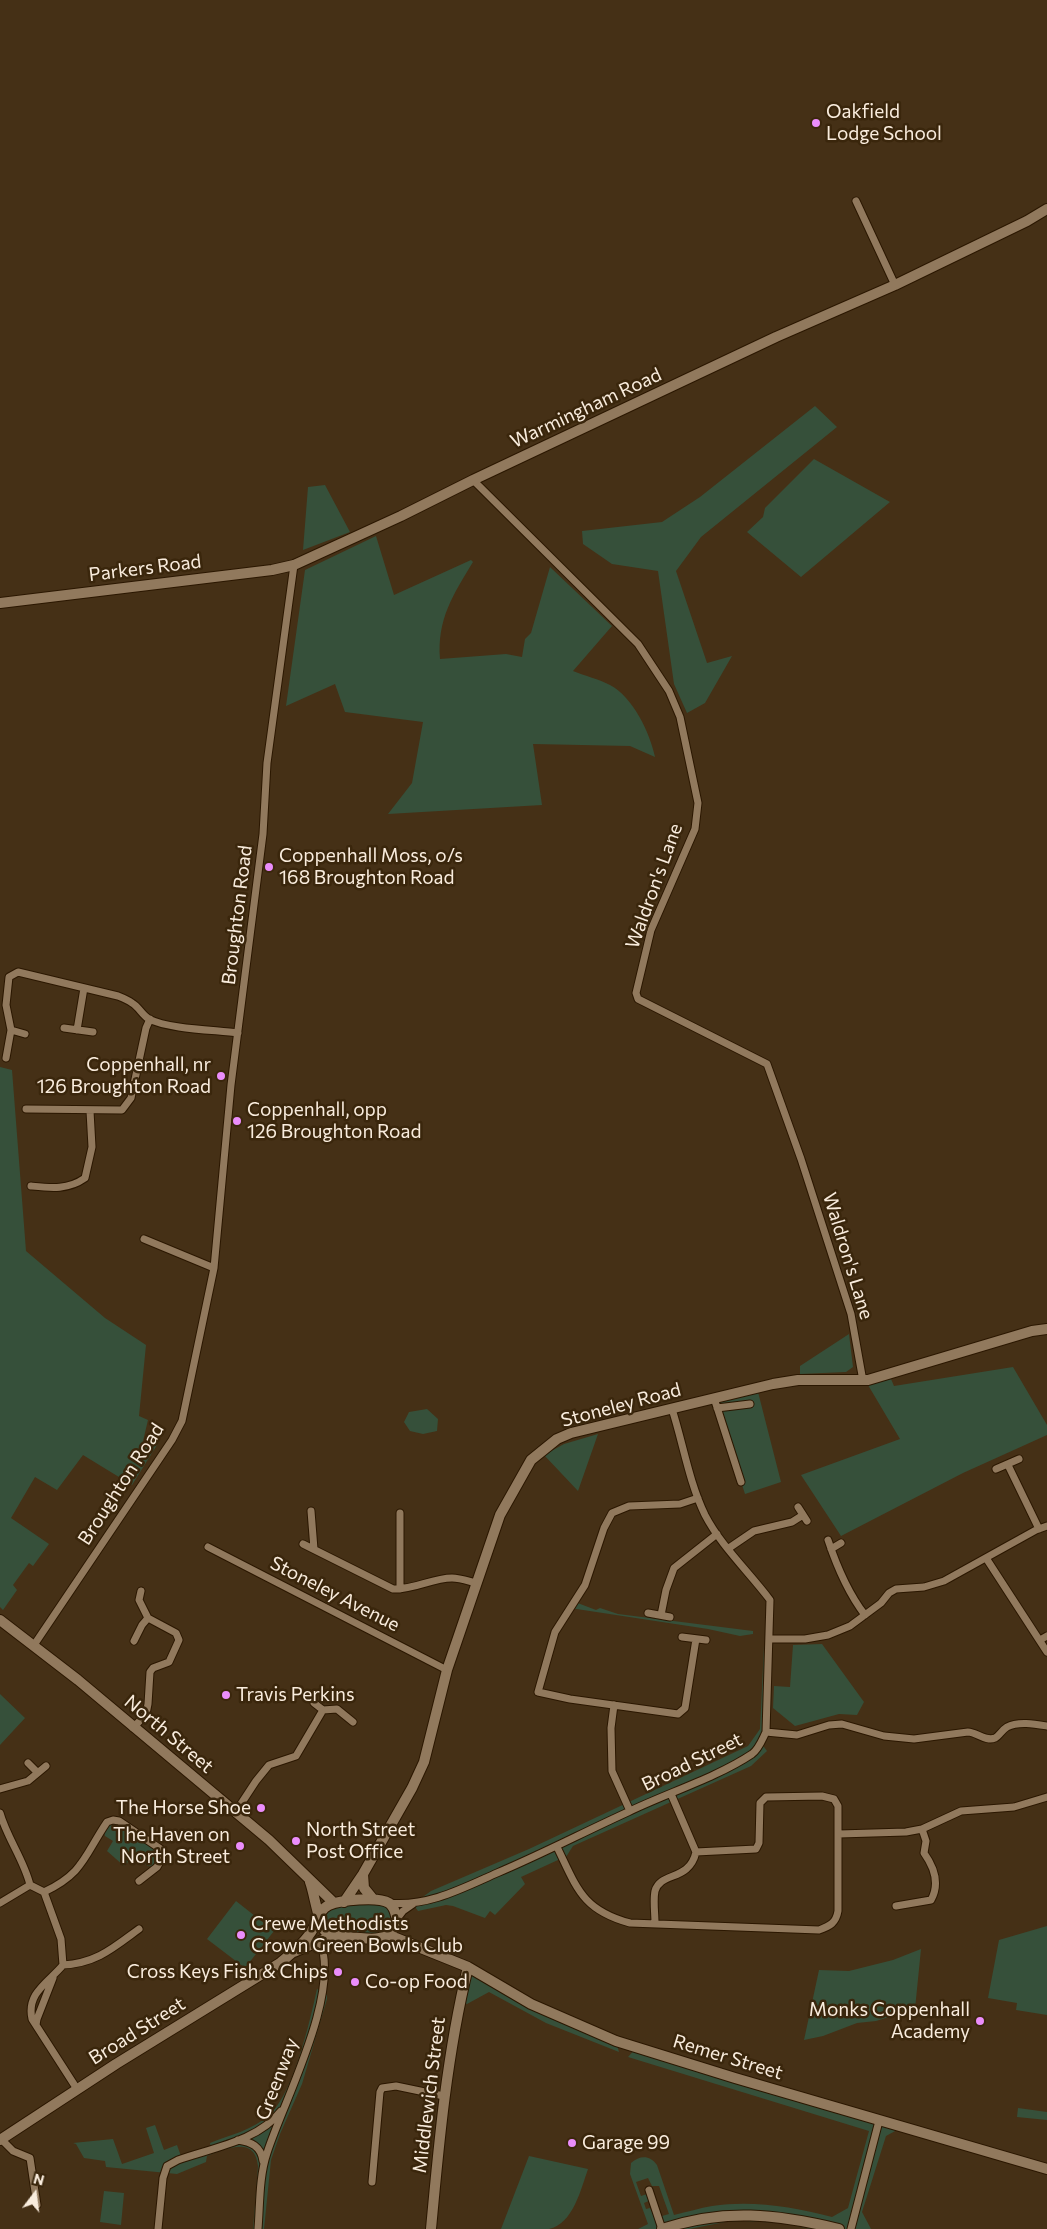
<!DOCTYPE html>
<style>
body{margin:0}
#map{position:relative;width:1047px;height:2229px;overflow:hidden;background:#453016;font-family:Commissioner,sans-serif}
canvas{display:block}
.north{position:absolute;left:10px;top:2169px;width:50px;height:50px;-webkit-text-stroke:4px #3a260c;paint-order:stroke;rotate:15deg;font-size:14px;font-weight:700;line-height:20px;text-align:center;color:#f9ecdd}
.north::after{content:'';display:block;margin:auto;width:18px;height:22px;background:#f9ecdd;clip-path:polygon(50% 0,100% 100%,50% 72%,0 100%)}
</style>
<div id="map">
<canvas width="1047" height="2229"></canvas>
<div class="north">N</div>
</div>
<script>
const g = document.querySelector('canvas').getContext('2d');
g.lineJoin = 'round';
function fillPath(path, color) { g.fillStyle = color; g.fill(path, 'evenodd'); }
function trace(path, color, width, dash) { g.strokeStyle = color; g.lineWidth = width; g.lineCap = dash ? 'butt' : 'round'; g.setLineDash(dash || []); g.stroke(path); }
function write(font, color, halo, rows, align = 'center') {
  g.font = font + ' Commissioner,sans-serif'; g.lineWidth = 5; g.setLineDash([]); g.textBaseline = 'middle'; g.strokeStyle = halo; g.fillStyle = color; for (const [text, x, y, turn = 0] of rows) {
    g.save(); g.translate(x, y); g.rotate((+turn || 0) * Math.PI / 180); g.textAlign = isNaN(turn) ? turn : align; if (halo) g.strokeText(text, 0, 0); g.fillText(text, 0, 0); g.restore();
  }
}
fillPath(new Path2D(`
 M815,406L837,427L701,537L676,571L707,663L732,656L705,703L687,713L674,684L658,571L612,564L583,544L582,531L662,522L700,497Z
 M814,459L890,502L801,577L747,532L763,517L765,508Z
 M325,485L350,532L303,550L308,487Z
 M376,536L394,595L471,560L473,562C453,595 437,619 440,659L506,654L522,657L525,639L531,633L550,567L612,626L573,671C585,676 599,679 610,685C633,697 650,733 655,757L630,746L533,744L542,805L388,814L412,783L423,722L345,712L335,684L286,706L305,570Z
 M0,1067L12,1070L26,1251L105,1318L146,1345L139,1416L148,1420L143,1441L157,1445L132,1485L83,1455L57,1490L35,1477L11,1518L49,1544L33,1566L29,1563L13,1585L17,1590L3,1610L0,1607Z
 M849,1334L853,1367L846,1372L800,1374V1366Z
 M1013,1367L1047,1425V1435L963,1473L841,1536L801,1475L900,1439L868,1385L891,1379L894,1386Z
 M758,1392L781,1482L745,1494L714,1398Z
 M427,1409L438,1419L437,1431L423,1434L410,1431L404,1422L409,1412Z
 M598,1434L578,1491L544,1455L564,1444Z
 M575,1602L596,1610L600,1608L618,1614L753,1631V1634L740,1636L708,1629L570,1608Z
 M822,1644L864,1702L857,1715L839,1714L795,1726L773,1708L774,1686L790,1687L793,1645Z
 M764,1646L769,1647L766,1732L761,1743L767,1751L751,1766L573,1846L564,1860H558L521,1877L525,1884L495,1915L490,1911L485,1918L453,1906L446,1905L418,1911L413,1904L431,1891L529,1849L748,1746L760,1729Z
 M0,1694L25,1718L0,1745Z
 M113,1820L162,1850L157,1867L148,1866L134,1856L124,1866L107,1851L113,1841L105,1836L103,1828Z
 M236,1901L274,1931L245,1968L207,1939Z
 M382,1901L397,1919L385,1936L326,1932L322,1910L325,1907Z
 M1047,1926V2015L1016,2010L1017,2003L988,1998L999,1940Z
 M921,1949L915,2009L876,2021L857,2023L823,2036L804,2040L819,1970L849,1971L893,1960Z
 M468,1967L616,2041L619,2052L546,2023L489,1992L467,2004L460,2002Z
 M317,1989L327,1995V1999L302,2084L280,2134L271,2160L264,2229H253L258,2166C255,2135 226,2149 207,2156L206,2162L177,2174L106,2167L105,2161L84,2158L76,2144L73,2143L113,2139L122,2164L154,2153L146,2128L155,2125L164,2150L177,2145L182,2159L211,2148L210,2143C230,2135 253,2130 269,2115C293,2095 310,2021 317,1989Z
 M637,2047L898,2126L897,2130L886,2136L862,2212L871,2229H810L782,2223L743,2221L725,2222L689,2229H638L648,2224L630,2174L631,2163C640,2155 650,2155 657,2165L674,2215C687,2212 700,2208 712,2206C753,2200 793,2207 832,2217L848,2208L869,2131L628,2057ZM648,2178L652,2186H659L669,2214L655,2218L650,2208L646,2209L644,2203L653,2199L650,2193L641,2196L636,2182Z
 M1018,2108L1047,2112V2120L1017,2117Z
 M529,2156L588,2169C581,2189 573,2224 549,2229C534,2229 516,2229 501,2229Z
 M104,2191L124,2193L121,2225L100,2222Z`), '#36503a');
const street = new Path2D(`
 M856,201L895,285
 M473,480L638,644L669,691L680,717L698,803L695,829L651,930L636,993L638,999L767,1064L801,1159L851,1314L863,1381
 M64,1028L93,1032
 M11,1030L25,1034
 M77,1030L84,988
 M6,1058L11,1030L6,1005L9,977L18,972L118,996C123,998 128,1000 132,1003C139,1007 142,1015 149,1019C168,1029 215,1030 238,1033
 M26,1109L122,1110L131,1098L146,1028L150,1019
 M31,1186C51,1188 68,1190 85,1178L92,1147L90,1111
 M144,1239L214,1268
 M714,1398L741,1482
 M717,1408L750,1404
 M1008,1465L1039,1529
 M996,1469L1019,1459
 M798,1507L807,1521
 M311,1511L314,1549
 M828,1540C837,1567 848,1593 865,1615
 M303,1544L393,1589C414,1590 432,1578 452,1578C460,1578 468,1581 476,1583
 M208,1547L447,1670
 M729,1548L754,1531L792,1522L803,1515
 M831,1549L841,1543
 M986,1558L1047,1652
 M400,1589V1513
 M648,1613L670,1617
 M661,1615L666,1590L674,1568L717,1534
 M682,1637L706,1640
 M696,1639L685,1708L678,1714L570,1699L538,1692L555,1632L585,1585L604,1528L612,1513L629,1506L680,1504L698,1498
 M769,1639H805L828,1635L850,1626L881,1603L889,1593L896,1589L924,1587L944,1581L1036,1530L1047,1526
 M1040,1640L1047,1636
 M134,1641L142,1625L148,1618
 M34,1645L172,1440L182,1421L214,1268L231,1085L263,834L267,763L294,565
 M314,1703L323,1710
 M614,1705L611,1728L612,1771L630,1811
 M133,1728L146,1714L148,1704L150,1672L153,1668L169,1662L179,1640L176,1633L148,1618L139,1600L141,1591
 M766,1732L797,1735L829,1725L842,1724L884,1736L914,1739L968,1732C976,1732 986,1742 995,1738C999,1736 1002,1730 1007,1727C1018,1721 1035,1724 1047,1726
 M28,1763L37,1772
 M0,1789L28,1781L46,1766
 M671,1794L696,1852
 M0,1813C7,1838 24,1860 30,1885L44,1892L61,1939L63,1965C49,1982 26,1993 32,2019L77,2089
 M235,1813L256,1781L269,1765L296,1756L323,1710L337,1709L353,1722
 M839,1834L906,1832L922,1829L961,1811L1014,1807L1047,1797
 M557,1847C577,1888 582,1910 630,1923L819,1930C830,1926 836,1923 838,1911V1806L834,1799L822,1796L766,1797L760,1803L759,1843L756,1849L696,1852C689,1882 661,1871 655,1891C653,1900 655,1913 655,1923
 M44,1892C84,1873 84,1856 107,1822L113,1820L119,1821L162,1850L164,1854L157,1867L139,1881
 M0,1903L30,1885
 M389,1903C428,1907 463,1888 497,1873C542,1854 584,1832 628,1812C667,1793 716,1778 752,1754C759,1749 762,1740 766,1732L770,1600C749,1572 721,1546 705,1515C689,1482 683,1443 672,1409
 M896,1906L931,1900C940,1884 934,1867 924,1853L926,1841L922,1829
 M397,1919L403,1911L413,1904
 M63,1965C97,1963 113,1948 139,1929
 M36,2025L37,2019L53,1978
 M1,2139L13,2151L30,2158L37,2205
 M238,2140C251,2142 261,2146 263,2161
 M372,2182L380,2092L382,2088L396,2086L444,2096
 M649,2190L662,2229
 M158,2229L163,2178L167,2166L178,2160C212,2148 258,2141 281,2111
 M258,2229C260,2204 259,2177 267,2153C284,2100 341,1994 320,1941
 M851,2229L879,2121`);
const secondary = new Path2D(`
 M0,603L272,570L294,565L401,516L473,480L776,337L895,285L1027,221L1047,209
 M0,1620L78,1680L269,1840L334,1903
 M363,1874L364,1888L373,1899
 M344,1902L363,1874L412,1788L424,1762L447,1670L500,1515L531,1460L557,1439L571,1433L773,1384L798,1380H868L1032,1331L1047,1329
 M385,1936L396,1938L468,1967L531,2004L616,2041L735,2078L1047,2169
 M294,1952L334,1935
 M0,2140L116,2064L280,1963C292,1953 307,1941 314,1927C318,1919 320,1909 329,1905C340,1900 378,1896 389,1903C393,1906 395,1911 396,1916C398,1922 394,1929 390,1933C381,1940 371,1939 360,1938C350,1937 335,1938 326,1932C319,1927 314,1892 310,1882
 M431,2229C439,2141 447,2054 468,1967
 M662,2229C724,2208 777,2214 839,2229`);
trace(street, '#2b1700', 9);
trace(secondary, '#2b1700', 12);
trace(street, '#91795d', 7);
trace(secondary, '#91795d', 10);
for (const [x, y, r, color] of [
 [816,123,5,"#eb8dfb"],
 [269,867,5,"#eb8dfb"],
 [221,1076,5,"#eb8dfb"],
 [237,1121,5,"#eb8dfb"],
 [226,1695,5,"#eb8dfb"],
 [261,1808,5,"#eb8dfb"],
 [296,1841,5,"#eb8dfb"],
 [240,1846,5,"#eb8dfb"],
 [241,1935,5,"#eb8dfb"],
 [338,1972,5,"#eb8dfb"],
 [355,1982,5,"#eb8dfb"],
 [980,2021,5,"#eb8dfb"],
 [572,2143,5,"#eb8dfb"]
]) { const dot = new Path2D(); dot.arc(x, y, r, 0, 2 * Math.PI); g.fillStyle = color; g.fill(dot); trace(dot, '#3a260c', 2); }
write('19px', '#f9ecdd', '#3a260c', [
 ["Oakfield",826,112],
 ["Lodge School",826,134],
 ["Coppenhall Moss, o/s",279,856],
 ["168 Broughton Road",279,878],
 ["Coppenhall, nr",211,1065,"right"],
 ["126 Broughton Road",211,1087,"right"],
 ["Coppenhall, opp",247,1110],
 ["126 Broughton Road",247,1132],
 ["Travis Perkins",236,1695],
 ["The Horse Shoe",251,1808,"right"],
 ["North Street",306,1830],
 ["Post Office",306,1852],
 ["The Haven on",230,1835,"right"],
 ["North Street",230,1857,"right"],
 ["Crewe Methodists",251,1924],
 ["Crown Green Bowls Club",251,1946],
 ["Cross Keys Fish & Chips",328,1972,"right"],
 ["Co-op Food",365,1982],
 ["Monks Coppenhall",970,2010,"right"],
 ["Academy",970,2032,"right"],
 ["Garage 99",582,2143]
], 'left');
write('19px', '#f9ecdd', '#3a260c', [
 ["Warmingham Road",586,408,-25],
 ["Parkers Road",145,568,-7],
 ["Waldron's Lane",654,886,-70],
 ["Broughton Road",237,915,-83],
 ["Waldron's Lane",848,1256,73],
 ["Stoneley Road",621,1405,-15],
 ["Broughton Road",121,1484,-57],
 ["Stoneley Avenue",335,1594,27],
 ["North Street",169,1734,40],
 ["Broad Street",692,1762,-26],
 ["Broad Street",137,2031,-32],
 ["Remer Street",728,2057,17],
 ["Greenway",277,2079,-69],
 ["Middlewich Street",429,2095,-83]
]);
</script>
